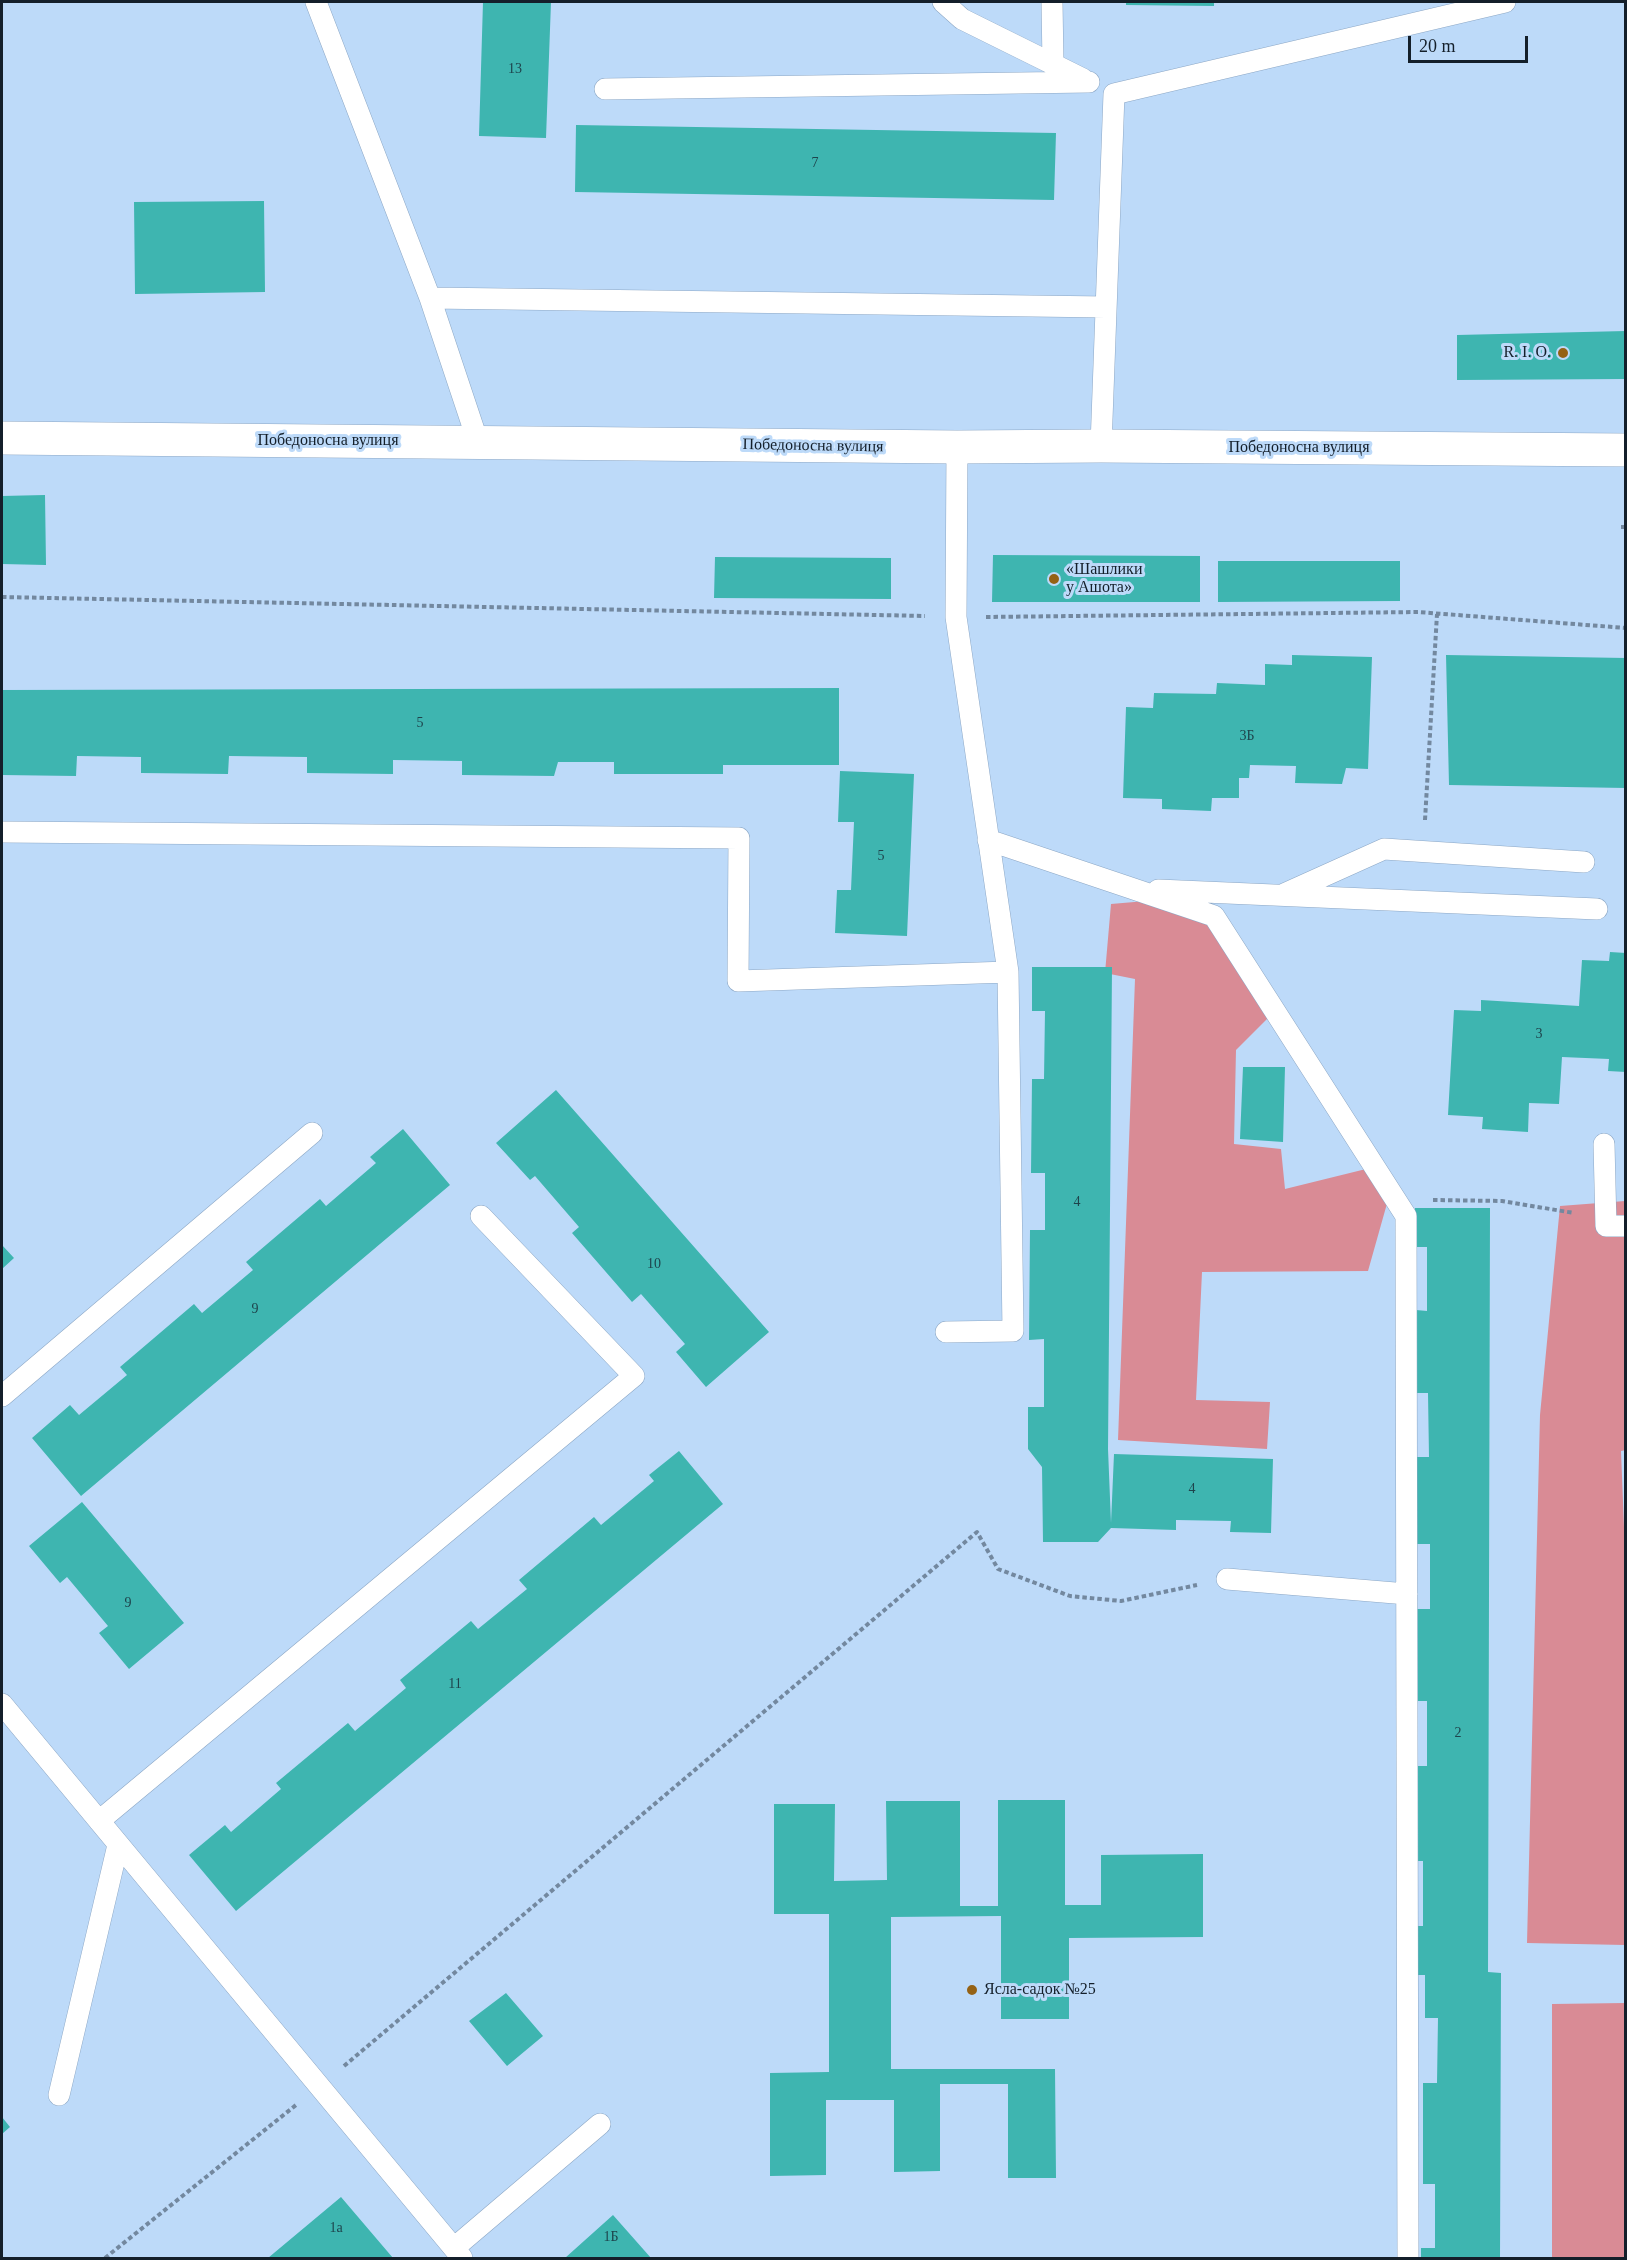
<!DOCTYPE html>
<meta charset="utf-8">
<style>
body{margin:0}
#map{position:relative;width:1627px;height:2260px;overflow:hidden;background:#bddaf9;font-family:Georgia,serif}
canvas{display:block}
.frame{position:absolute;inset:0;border:3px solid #141f2a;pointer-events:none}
.scale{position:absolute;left:1408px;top:36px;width:120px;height:27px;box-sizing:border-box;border:3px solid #141f2a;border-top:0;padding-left:8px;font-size:18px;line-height:21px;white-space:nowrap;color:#141f2a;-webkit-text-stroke:4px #bddaf9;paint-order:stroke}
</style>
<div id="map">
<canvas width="1627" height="2260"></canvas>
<div class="frame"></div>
<div class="scale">20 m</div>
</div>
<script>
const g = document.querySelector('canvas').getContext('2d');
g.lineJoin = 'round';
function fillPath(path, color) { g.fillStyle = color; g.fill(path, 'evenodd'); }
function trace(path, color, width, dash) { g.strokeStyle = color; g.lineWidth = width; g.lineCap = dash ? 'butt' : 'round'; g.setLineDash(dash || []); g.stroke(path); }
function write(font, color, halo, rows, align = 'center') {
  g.font = font + ' Georgia,serif'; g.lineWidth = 6; g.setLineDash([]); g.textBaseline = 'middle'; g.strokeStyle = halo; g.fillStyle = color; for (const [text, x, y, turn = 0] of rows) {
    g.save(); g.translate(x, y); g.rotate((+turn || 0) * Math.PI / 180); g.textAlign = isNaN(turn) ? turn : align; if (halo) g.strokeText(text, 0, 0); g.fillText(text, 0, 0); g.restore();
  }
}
fillPath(new Path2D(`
 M1146,901L1210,920L1270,1016L1236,1050L1234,1144L1281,1149L1285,1189L1366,1169L1388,1200L1368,1271L1202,1272L1196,1400L1270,1402L1267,1449L1118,1440L1135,979L1105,973L1111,904Z
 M1625,1201L1626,1450L1621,1451L1626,1578L1625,1945L1527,1943L1540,1415L1560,1206Z
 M1625,2003V2258H1552V2004Z`), '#d98b95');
fillPath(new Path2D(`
 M483,2H551L546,138L479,136Z
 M1126,2H1214V6L1126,5Z
 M576,125L1056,133L1054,200L575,192Z
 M264,201L265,292L135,294L134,202Z
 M1626,331V379L1457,380V335Z
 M45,495L46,565L2,564V496Z
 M993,555L1200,556V602H992Z
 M715,557L891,558V599L714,598Z
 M1218,561H1400V601L1218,602Z
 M1292,655L1372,657L1368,769L1346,768L1342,784L1295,783L1296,766L1250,765L1249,778H1239V798H1212L1211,811L1162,809V799L1123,798L1126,707L1153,708L1154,693L1216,694L1217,683L1265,685V664L1292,665Z
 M1446,655L1626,658V788L1449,785Z
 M839,688V765H723V774H614V762H558L554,776L462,775V761L393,760V774L307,773V757L229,756L228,774L141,773V757L77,756L76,776L2,775V690Z
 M840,771L914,774L907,936L835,933L837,890H851L854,822H838Z
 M1610,952L1626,953V1072L1608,1071L1609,1059L1562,1057L1559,1104L1529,1103L1528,1132L1482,1129L1483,1117L1448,1115L1454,1010L1481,1011V1000L1579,1006L1582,960L1609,961Z
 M1032,967H1112L1108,1449L1111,1523L1114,1454L1273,1459L1271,1533L1230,1532L1231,1521L1176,1520V1530L1111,1528L1098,1542H1043L1042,1467L1028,1449V1407H1044V1339L1029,1340L1030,1230H1045V1173H1031L1032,1079H1044L1045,1011H1032Z
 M1243,1067H1285L1283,1142L1240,1139Z
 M556,1090L769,1332L706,1387L676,1352L685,1344L641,1294L632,1302L572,1233L579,1227L535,1176L530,1180L496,1143Z
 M403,1129L450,1185L81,1496L32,1438L70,1405L79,1415L127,1375L120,1367L194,1304L202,1313L253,1270L246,1262L320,1199L326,1206L376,1163L370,1157Z
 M1415,1208H1490L1488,1972L1501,1973L1500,2258H1421V2248H1435V2184H1423V2083H1437L1438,2018H1425V1975H1410L1411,1926H1423V1861H1411V1766H1427V1701H1416V1609H1430V1544H1417V1457H1429L1428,1393H1416V1310L1427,1311V1247H1415Z
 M2,1245L14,1258L2,1269Z
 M679,1451L723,1504L236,1911L189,1855L225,1825L231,1832L281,1789L276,1783L348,1723L355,1731L406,1688L400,1680L471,1621L478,1629L527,1589L519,1580L594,1517L601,1525L654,1481L649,1475Z
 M82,1502L184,1623L129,1669L99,1633L108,1626L67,1577L60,1583L29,1546Z
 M998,1800H1065V1905H1101V1855L1203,1854V1937L1069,1938V2019H1001V1916L891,1917V2069H1055L1056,2178H1008V2084H940V2171L894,2172V2100H826V2175L770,2176V2073L829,2072V1914H774V1804H835L834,1881L887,1880L886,1801H960V1906H998Z
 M506,1993L543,2036L507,2066L469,2021Z
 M2,2117L10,2127L2,2134Z
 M341,2197L393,2258H268Z
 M613,2215L651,2258H565Z`), '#3eb5b0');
const service = new Path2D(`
 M316,2L430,298L478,442
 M943,2L962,19L1083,79
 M1052,2L1053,64
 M605,89L1089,82
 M430,298L1106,307
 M1101,446L1114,94L1505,2
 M2,832L739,838L738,981L1008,972
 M988,840L1214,916L1406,1216L1408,2258
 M1158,890L1597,909
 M1284,894L1384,849L1584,862
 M1604,1144L1606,1226H1626
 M946,1332L1013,1331L1008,972L956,617L957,447
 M2,1396L312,1133
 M1227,1579L1407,1594
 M2,1704L462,2258
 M99,1821L634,1376L481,1216
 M59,2095L118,1845
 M454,2248L600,2124`);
const tertiary = new Path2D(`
 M2,438L957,447L1101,446L1626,450`);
trace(service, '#8ca7c5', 22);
trace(tertiary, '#8ca7c5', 34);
trace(new Path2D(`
 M1621,527H1626
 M2,597L925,616
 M986,617L1418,612L1626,628
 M1425,820L1437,614
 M1433,1200L1502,1201L1574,1213
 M344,2066L977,1532L998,1569L1070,1596L1121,1601L1197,1585
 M105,2258L296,2105`), '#73889f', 4, [4.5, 3]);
trace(service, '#fff', 21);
trace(tertiary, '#fff', 33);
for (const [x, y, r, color] of [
 [1563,353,6,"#956215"],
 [1054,579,6,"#956215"],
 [972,1990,6,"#956215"]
]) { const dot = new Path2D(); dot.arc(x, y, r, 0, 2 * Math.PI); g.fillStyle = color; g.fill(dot); trace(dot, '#bddaf9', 2); }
write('14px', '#1e444c', null, [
 ["13",515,69],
 ["7",815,163],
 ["5",420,723],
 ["3Б",1247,736],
 ["5",881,856],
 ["3",1539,1034],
 ["4",1077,1202],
 ["10",654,1264],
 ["9",255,1309],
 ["4",1192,1489],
 ["9",128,1603],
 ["11",455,1684],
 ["2",1458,1733],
 ["1а",336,2228],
 ["1Б",611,2237]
]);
write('16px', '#141f2a', '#bddaf9', [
 ["R. I. O.",1551,353,"right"],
 ["«Шашлики",1066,570],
 ["у Ашота»",1066,588],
 ["Ясла-садок №25",984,1990]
], 'left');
write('16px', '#141f2a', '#bddaf9', [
 ["Победоносна вулиця",328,441],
 ["Победоносна вулиця",813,446,1],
 ["Победоносна вулиця",1299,448]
]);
</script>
